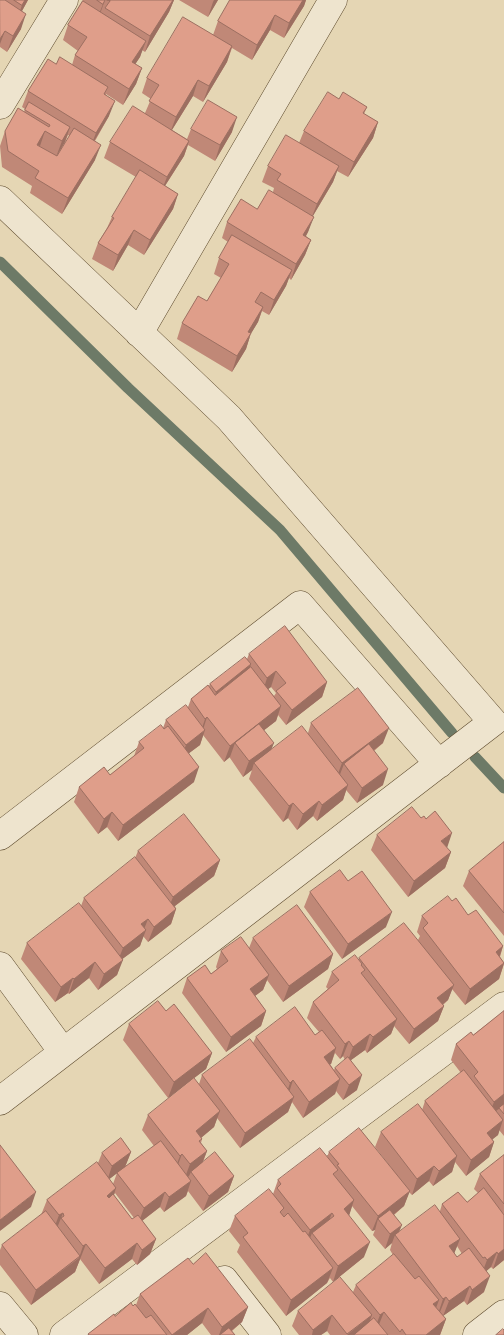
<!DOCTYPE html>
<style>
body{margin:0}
canvas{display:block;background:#e5d6b4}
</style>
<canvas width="504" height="1335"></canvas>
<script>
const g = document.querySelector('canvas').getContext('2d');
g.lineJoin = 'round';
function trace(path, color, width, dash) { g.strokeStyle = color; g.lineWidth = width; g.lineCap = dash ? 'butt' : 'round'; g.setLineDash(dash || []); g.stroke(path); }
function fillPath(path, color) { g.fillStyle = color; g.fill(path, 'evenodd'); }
trace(new Path2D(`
 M0,262L128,388L280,530L452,733
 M475,757L504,788`), '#6d7a67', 11);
const street = new Path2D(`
 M0,105L64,0
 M0,200L229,418L493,722L0,1101
 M139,333L333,0
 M0,836L300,605L439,764
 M0,966L63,1052
 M224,1280L267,1335
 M0,1306L24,1335
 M64,1335L504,1006
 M477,1335L504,1314`);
trace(street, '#5d4a2d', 29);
trace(street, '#eee4ce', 28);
fillPath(new Path2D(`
 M0,0H28L22,11L21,29L7,52L0,47Z
 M83,0H174L169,12L145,52L142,50L140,57L135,64L142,68L136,84L123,105L106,94V95L109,116L95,141V160L62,214L30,193L32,186L2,167L0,146L5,131L24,112L25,109L22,107L28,91L56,64L72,65L75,55L78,51L63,40L68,25ZM68,135L70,136L57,156L65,142Z
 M179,0H218L208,17Z
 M230,0H306L304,6L284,38L270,30L252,60L232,48L227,62L203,102L193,96L172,130L187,139L191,129L232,132L215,161L188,145L184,156L165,186L178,194L173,209L144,255L128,245L113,271L92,259L98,243L107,228L112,217L136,177L104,158L110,142L145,113L151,99L142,93L147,78L213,35L218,21Z
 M339,99L367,107L364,114L378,122L373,138L348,177L337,171L333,182L313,216L308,232L306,236L311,240L305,255L291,280L289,278L286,286L269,315L262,311L258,322L251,333L246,349L232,372L177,339L182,323L207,301L221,278L214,274L219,258L228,242L222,238L227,222L257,209L273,192L274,188L262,182L268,166L299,143L304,131Z
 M249,654L327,682L322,697L286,725L278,715L276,721L264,730L271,750L308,733L311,723L383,743L374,751L383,785L357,803L346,790L343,800L317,821L313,816L297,830L288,818L283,822L249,779L252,770L243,777L230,758V757L224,762L203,735L200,745L189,753L194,782L118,841L107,827L98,834L74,802L79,787L110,775L134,756L139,742L163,728L166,720L188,707L191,699L209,686L210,684L247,659ZM271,687L276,693L274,696L268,689Z
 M377,835L447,848L451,852L445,868L408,897L371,850Z
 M504,842V936L463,886L469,871Z
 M138,851L220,860L214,876L175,906L176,909L171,924L148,942L143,936L140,946L122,959L117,975L98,990L89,978L69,994L68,993L55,1002L21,959L27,943L81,906L84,898L135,858Z
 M348,881L386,927L342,959L304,907L310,892Z
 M452,901L503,946L500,957L504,963V964L499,979L465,1005L452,989L448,1000L443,1005L444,1006L438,1021L409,1044L394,1026L391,1034L367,1053L365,1050L351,1060L357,1090L343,1100L336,1091L335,1094L303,1118L292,1102L288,1112L240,1148L217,1118L214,1127L201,1138L202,1139L201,1143L207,1151L203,1162L234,1176L228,1192L203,1211L188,1191L186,1196L164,1212L160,1207L142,1221L156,1239L150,1254L137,1265L132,1259L99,1284L80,1259L75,1272L31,1305L0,1265V1250L2,1245L41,1215L47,1200L98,1163L102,1153L131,1152L125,1167L109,1179L113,1184L117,1173L154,1146L142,1130L148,1115L199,1084L202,1075L253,1043L256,1037L315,1035L319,1032L307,1018L313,1002L328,989L326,987L332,972L359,959V958L418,940L420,936L417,932L422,916ZM335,1053L340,1059L343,1056L345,1060L335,1068L334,1070L330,1064H331ZM115,1193L134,1218L132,1219L114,1195Z
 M253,938L333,954L328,969L283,1002L267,980L263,990L255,996L266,1011L261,1026L226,1052L182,993L187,978L211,974L217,969L216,967L221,951L249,948Z
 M166,1011L212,1053L206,1069L168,1098L123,1040L129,1024Z
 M504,1011V1136L499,1130L498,1135L492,1139L494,1142L489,1157L466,1176L455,1162L452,1172L433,1186L429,1181L412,1195L409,1192L404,1206L394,1215L399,1232L440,1211L442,1204L467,1202L478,1193L474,1189L480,1174L504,1155V1260L493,1269L491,1267L486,1271L484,1292L467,1305L464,1301L443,1316L446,1319L440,1335H330L327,1331L321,1335H299L292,1326L298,1311L353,1292L356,1285L393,1255L390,1250L392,1243L385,1249L373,1235L375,1230L372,1231L352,1206L349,1215L364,1257L333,1282L330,1278L327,1283L286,1316L237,1252L240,1245L229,1231L235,1216L273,1194L278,1180L327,1157L329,1152L392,1169L375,1147L381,1132L422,1110L425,1101L461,1073L451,1060L456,1044L473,1035ZM457,1246L462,1254L457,1257L454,1253Z
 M193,1264L248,1307L242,1322L232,1331L235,1335H211L202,1323L187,1335H88V1334L115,1316L133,1306L136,1305L140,1294Z`), '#c08877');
fillPath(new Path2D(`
 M25,0H28L17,20L22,5Z
 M105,0L100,14L97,19L103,4Z
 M173,0H174L169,12L145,52L150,36Z
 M214,0H218L208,17L213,2Z
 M303,0H306L304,6L284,38L289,23Z
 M26,14L21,29L7,52L13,36Z
 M275,15L270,30L252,60L257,45Z
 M5,31L0,44V39Z
 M146,41L140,57L127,77L132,62Z
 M232,46L227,62L203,102L209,86Z
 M142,68L136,84L123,105L129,89Z
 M198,80L193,96L170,133L176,117Z
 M115,101L109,116L90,148L96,133Z
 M237,117L232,132L215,161L220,145Z
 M378,122L373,138L348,177L354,162Z
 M70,127L65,142L56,157L62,141Z
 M45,131L40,146L37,145Z
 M189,141L184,156L161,192L167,177Z
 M101,145L95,160L62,214L68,198Z
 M339,166L333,182L311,219L317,204Z
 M178,194L173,209L144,255L150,240Z
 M314,217L308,232L298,250L303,235Z
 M134,230L128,245L113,271L118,255Z
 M311,240L305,255L291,280L296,264Z
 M292,270L286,286L269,315L274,300Z
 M263,307L258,322L243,347L248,332Z
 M251,333L246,349L232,372L237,356Z
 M251,664L246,680L211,708L216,692Z
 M276,671L271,687L262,694L267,678Z
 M327,682L322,697L286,725L292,710Z
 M281,706L276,721L240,749L235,743L230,757L224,762L230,746Z
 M207,717L202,733L205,730L200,745L180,760L186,745L200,734L205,719Z
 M389,728L383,743L348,770L344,764L339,777L336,779L342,763Z
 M274,743L268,758L254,763L252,770L243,777L249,761Z
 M199,767L194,782L118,841L123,825Z
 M388,769L383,785L357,803L362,788Z
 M348,785L343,800L317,821L322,805Z
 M319,801L313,816L297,830L303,814Z
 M293,803L288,818L283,822L289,806Z
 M112,812L107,827L98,834L104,819Z
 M452,833L447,848L441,841Z
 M451,852L445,868L408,897L414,881Z
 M220,860L214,876L167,912L173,897Z
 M176,909L171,924L148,942L154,927Z
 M392,912L386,927L342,959L348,944Z
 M148,919L143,932L146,930L140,946L117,963L123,948L141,924Z
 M503,946L498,961L496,952Z
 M333,954L328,969L283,1002L289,986Z
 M123,960L117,975L98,990L104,974Z
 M95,962L89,978L69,994L74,979Z
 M504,963L499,979L465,1005L470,989Z
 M269,975L263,990L244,1004L250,989Z
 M73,978L68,993L55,1002L61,987Z
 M454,985L448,1000L432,1013L437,998Z
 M444,1006L438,1021L409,1044L414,1029Z
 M266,1011L261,1026L226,1052L231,1037Z
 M397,1019L391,1034L367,1053L373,1037Z
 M370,1034L365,1050L347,1063L353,1047Z
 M349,1041L343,1056L340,1059L345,1044Z
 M336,1048L331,1064L318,1072L324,1057Z
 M212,1053L206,1069L168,1098L174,1082Z
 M362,1075L357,1090L343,1100L349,1085Z
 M340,1079L335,1094L303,1118L309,1102Z
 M293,1080L288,1096L285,1098L290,1083Z
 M504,1094V1105L488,1117L494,1102Z
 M294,1097L288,1112L240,1148L245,1133Z
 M220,1111L214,1127L190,1147L196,1131Z
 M503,1120L498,1135L482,1148L487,1133Z
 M494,1142L489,1157L466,1176L471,1160Z
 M207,1151L201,1166L191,1172L189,1176L184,1180L190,1164Z
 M131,1152L125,1167L107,1181L112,1166Z
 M182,1154L176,1170L174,1171L180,1156Z
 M457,1156L452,1172L433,1186L439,1171Z
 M434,1166L429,1181L412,1195L417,1179Z
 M234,1176L228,1192L203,1211L209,1196Z
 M191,1181L186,1196L164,1212L169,1197Z
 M116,1188L111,1204L107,1196Z
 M410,1191L404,1206L382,1224L378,1219L375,1230L372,1231L378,1216Z
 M36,1192L31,1207L0,1231V1220Z
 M165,1192L160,1207L138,1224L144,1208Z
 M354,1200L349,1216L344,1209Z
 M63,1213L57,1228L53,1231L59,1215Z
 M332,1213L326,1228L312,1233L309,1241L304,1246L310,1230Z
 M402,1225L397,1237L395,1235L392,1243L385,1249L390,1234Z
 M156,1239L150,1254L137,1265L142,1250Z
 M460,1239L454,1254L449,1246Z
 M370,1242L364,1257L333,1282L338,1266Z
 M137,1243L132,1259L99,1284L105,1268Z
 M86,1244L75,1272L31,1305L36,1290L79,1258L83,1246Z
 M504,1249V1260L493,1269L498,1254Z
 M497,1252L491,1267L481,1276L487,1260Z
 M333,1268L327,1283L286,1316L291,1300Z
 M490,1276L484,1292L467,1305L472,1290Z
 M470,1286L464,1301L443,1316L449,1301Z
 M446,1297L440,1312L438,1314L443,1299Z
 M439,1300L433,1316V1304Z
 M248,1307L242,1322L226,1335H219L222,1327Z
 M208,1308L202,1323L187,1335H172Z
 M384,1312L378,1327L374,1330L380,1315Z
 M332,1315L327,1331L321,1335H312L313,1330Z
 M372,1315L366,1331L360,1335H347Z
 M446,1319L440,1335H426Z`), '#9c6f61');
const building = new Path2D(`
 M0,0H5L26,14L13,36L5,31L0,39Z
 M14,0H25L22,5Z
 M97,0H105L103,4Z
 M107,0H173L150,36L105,8L110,1Z
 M230,0H303L289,23L275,15L257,45L218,21Z
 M83,1L146,41L132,62L142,68L129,89L75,55L87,37L68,25Z
 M183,17L232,46L209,86L198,80L176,117L149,101L159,85L147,78Z
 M60,57L108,87L104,94L115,101L96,133L28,91L48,59L56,64Z
 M328,92L339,99L343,92L367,107L363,113L378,122L354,162L304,131Z
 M208,100L237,117L220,145L191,129Z
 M29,102L70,127L62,141L45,131L37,145L57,156L74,128L101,145L68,198L35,178L39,171L8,151L5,131L18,108L49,127L50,125L25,110Z
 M133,106L189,141L167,177L110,142Z
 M286,135L339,166L317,204L277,180L281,174L268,166Z
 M140,170L178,194L150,240L134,230L118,255L98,243L114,218L112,217Z
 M269,190L314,217L303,235L311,240L296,264L227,222L241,199L257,209Z
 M232,235L292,270L274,300L261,292L255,302L263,307L248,332L251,333L237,356L182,323L198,296L207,301L229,264L219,258Z
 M285,626L327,682L292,710L276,691L286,683L276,671L267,678L249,654Z
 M245,657L251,664L216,692L210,684Z
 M251,667L281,706L230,746L207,717L205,719L191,699L208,685L215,695Z
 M358,688L389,728L342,763L311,723Z
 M186,705L205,730L186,745L166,720Z
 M259,724L274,743L249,761L235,743Z
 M161,725L164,729L168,726L199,767L123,825L112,812L104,819L79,787L104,767L110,775L144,748L139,742Z
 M302,726L348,785L322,805L319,801L303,814L293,803L289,806L254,763Z
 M369,744L388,769L362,788L344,764Z
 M412,807L421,818L424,816L426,819L435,811L452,833L441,841L451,852L414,881L377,835Z
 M184,814L220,860L173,897L138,851Z
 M504,842V913L469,871Z
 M135,857L176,909L154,927L148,919L141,924L146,930L123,948L84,898Z
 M340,870L348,881L362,871L392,912L348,944L310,892Z
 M448,896L452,901L456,898L468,915L476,910L503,946L496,952L504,963L470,989L423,928L428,923L422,916Z
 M79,903L123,960L104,974L95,962L74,979L73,978L61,987L27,943Z
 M297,905L333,954L289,986L253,938Z
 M404,923L454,985L437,998L444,1006L414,1029L359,958Z
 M241,937L269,975L250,989L266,1011L231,1037L187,978L205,965L211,974L228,961L221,951Z
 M355,955L362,964L361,965L365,970L361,973L397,1019L373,1037L370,1034L353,1047L349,1041L345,1044L313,1002L339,980L332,972Z
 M158,1001L166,1011L174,1004L212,1053L174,1082L129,1024Z
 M295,1007L315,1035L322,1030L336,1048L324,1057L340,1079L309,1102L293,1080L290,1083L256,1037Z
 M504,1011V1094L494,1102L474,1076L478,1072L456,1044L471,1032L473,1035Z
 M250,1039L294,1097L245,1133L202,1075Z
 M348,1057L362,1075L349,1085L335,1068Z
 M464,1070L503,1120L487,1133L494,1142L471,1160L425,1101Z
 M194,1078L220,1111L196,1131L202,1139L199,1141L207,1151L190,1164L182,1154L180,1156L148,1115Z
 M418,1104L457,1156L439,1171L434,1166L417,1179L381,1132Z
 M504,1104V1114L499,1108Z
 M359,1128L410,1191L378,1216L337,1165L339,1164L329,1152Z
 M121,1138L131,1152L112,1166L102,1153Z
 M161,1141L191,1181L169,1197L165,1192L144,1208L117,1173Z
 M0,1145L36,1192L0,1220Z
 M320,1148L338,1170L333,1174L354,1200L344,1209L370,1242L338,1266L312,1233L334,1216L332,1213L310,1230L277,1188L281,1184L278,1180Z
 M215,1152L234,1176L209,1196L191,1172Z
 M504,1155V1204L480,1174Z
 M97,1162L116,1188L107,1196L109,1198L113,1194L132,1219L138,1215L156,1239L142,1250L137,1243L105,1268L86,1244L83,1246L61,1218L64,1216L63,1213L59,1215L47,1200Z
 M484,1188L504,1215V1249L498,1254L497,1252L487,1260L485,1257L483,1258L442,1204L458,1192L467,1202Z
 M269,1189L284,1208L280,1212L284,1217L288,1213L303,1232L305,1231L333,1268L291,1300L243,1237L248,1233L235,1216Z
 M435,1205L460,1239L449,1246L457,1257L469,1248L490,1276L472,1290L470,1286L449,1301L446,1297L443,1299L395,1235Z
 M390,1210L402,1225L390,1234L378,1219Z
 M46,1211L80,1256L36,1290L2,1245Z
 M206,1253L248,1307L222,1327L208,1308L172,1335L140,1294L188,1258L193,1264Z
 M394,1254L415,1279L419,1276L439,1300L433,1304L446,1319L426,1335H406L402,1329L400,1332L384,1312L380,1315L356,1285Z
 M340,1277L372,1315L347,1334L332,1315L313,1330L298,1311Z
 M131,1303L133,1306L135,1304L146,1318L151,1315L167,1335H89L88,1334L114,1314L115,1316Z
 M374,1318L388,1335H354Z
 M229,1328L235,1335H220Z
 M503,1329L504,1330V1335H496Z`);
fillPath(building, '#df9e8a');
trace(building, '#9c6f61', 1);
</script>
